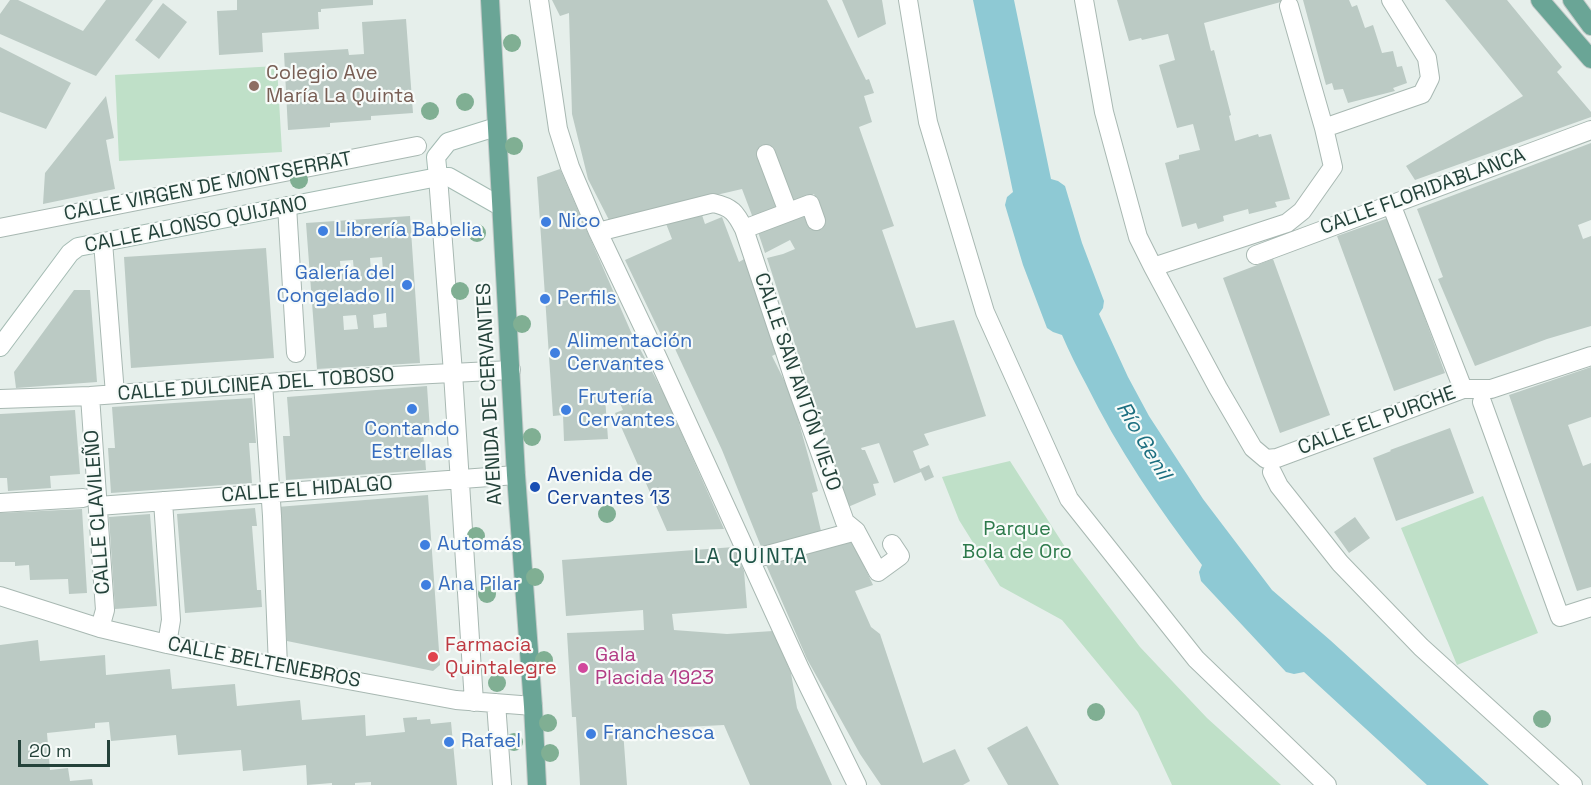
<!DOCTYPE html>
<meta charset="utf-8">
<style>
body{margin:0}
#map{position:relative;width:1591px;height:785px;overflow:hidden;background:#e6efeb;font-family:"Space Grotesk",sans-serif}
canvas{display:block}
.scale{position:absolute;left:18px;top:740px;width:92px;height:27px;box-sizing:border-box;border:3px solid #24423a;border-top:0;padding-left:8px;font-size:18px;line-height:21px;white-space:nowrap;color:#24423a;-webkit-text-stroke:4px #f7fbf9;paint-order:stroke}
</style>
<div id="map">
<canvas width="1591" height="785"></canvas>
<div class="scale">20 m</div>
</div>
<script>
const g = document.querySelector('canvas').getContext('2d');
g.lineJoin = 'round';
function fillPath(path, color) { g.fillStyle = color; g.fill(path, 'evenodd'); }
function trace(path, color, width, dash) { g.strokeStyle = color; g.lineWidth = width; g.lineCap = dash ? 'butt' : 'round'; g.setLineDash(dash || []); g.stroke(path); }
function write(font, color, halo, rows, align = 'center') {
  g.font = font + ' "Space Grotesk",sans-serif'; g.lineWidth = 4.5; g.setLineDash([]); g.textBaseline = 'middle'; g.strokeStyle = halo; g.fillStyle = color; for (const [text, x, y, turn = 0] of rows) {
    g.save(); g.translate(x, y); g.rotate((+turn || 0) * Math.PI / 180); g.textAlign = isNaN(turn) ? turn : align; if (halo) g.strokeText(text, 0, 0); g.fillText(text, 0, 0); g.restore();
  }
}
fillPath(new Path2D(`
 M277,66L282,152L119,161L115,75Z
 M1010,461L1074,561L1140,647L1207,718L1281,785H1172L1138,712L1062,620L1000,586L959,520L942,477Z
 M1483,496L1538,633L1457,665L1401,528Z`), '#bfe0c8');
fillPath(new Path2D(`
 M973,0H1014L1051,179L1058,181L1065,186L1082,243L1104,301L1103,308L1099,314L1128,377L1149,416L1203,499L1272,590L1330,640L1489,785H1427L1304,672L1294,674L1286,672L1201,581L1199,572L1202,565C1158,508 1118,449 1086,384C1077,368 1069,351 1062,335L1053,332L1047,328L1023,265L1005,205L1007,197L1013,192Z`), '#8ec9d4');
fillPath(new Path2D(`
 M10,0H18L83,31L106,0H153L96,76L0,34V14Z
 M237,0H373V5L321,9V12H318L319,29L262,33L263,52L219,55L217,11L237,10Z
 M552,0H827L866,80L869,79L874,93L864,96L872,122L859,127L894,226L882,230L916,328L954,320L986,416L924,434L929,445L913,451L920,469L929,465L934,477L925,481L921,472L894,483L879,443L861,448L862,450H865L879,483L873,484L876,495L848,507L830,462L833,461L767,258L783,254L795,249L790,240L765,253L758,232L805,214L811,230L826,222L814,194L789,204L767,146L758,149L780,208L753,218L742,189L609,220L588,179L572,114L569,13L560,16Z
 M842,0H882L886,24L858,38Z
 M1117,0H1288L1204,23L1211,51L1214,50L1231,115L1229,116L1235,141L1258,134L1259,137L1271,134L1290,199L1275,202L1277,207L1249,214L1248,209L1223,216L1224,221L1198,229L1196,223L1182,227L1165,163L1179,159V155L1200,150L1193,124L1177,128L1159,65L1175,60L1168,34L1142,40L1141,38L1129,41Z
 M1303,0H1349L1352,7L1357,5L1365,28L1373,25L1382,53L1393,51L1397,67L1402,66L1407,83L1393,88L1395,91L1348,103L1343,89L1334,90L1332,83L1326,85Z
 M1445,0H1507L1562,67L1557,72L1591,112V117L1415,180L1406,166L1523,96Z
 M163,3L187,22L159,59L135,40Z
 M406,19L413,113L371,116V120L330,123V127L288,130L284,53L348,49L349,55L364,54L362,22Z
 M0,47L71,83L46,129L0,112Z
 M106,96L114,138L106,140L115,189L43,204L45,173Z
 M1591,143V220L1578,225L1583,239L1591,236V326L1547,339L1475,366L1438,279L1443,277L1417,209Z
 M560,169L631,332L665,396L724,529L667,531L615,413L623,410L617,397H605L608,439L564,441L563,415L553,416L537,177Z
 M701,212L705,224L722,217L739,262L746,258L776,354L772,356L791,394L818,491L812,493L822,535L762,549L722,450L670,338L664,341L625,260L672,239L665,221Z
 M410,216L420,363L317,369L306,223ZM382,257L383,271H371L370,258ZM353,260L354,272L341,274L340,261ZM386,313L387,327L374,328L373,315ZM356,315L358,329L344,330L343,316Z
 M1388,218L1445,373L1394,391L1337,236Z
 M266,248L274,358L131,368L124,257Z
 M1273,259L1330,415L1280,433L1223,278Z
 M74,290H90L97,382L16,388L14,372Z
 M1591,367V417L1568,425L1583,466L1591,463V587L1577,591L1509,395Z
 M427,386L430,430L423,431L426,470L286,480L283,436H290L287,397Z
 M252,398L256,443H249L252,483L111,493L108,448H115L112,407Z
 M75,410L80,474L50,476L51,488L8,491L7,478H0V414Z
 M1450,428L1474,493L1396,521L1373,458L1391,451L1390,450Z
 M428,495L440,665L433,671L287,641L277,507Z
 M255,508L257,526H252L257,590H261L262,607L185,613L177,514Z
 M82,509L87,593L69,594L68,579L30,580L29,565L15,566V562H0V513Z
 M150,514L157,606L115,609L109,517Z
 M1355,517L1370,538L1349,553L1334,532Z
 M851,538L873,585L855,591L871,627L880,634L923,763L955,749L970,781L963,785H881L860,754L807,659L764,560Z
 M734,547L744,571L747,608L672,614L674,630L727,634L773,631L791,673L797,708L832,785H750L724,725L623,730L627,785H580L576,717H572L567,633L644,630L643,610L566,616L562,560Z
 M38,640L40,661L105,655L106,675L170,669L172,689L235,684L237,706L300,700L302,720L365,715L366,736L405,732L403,718L417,717V720L430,719L431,724L451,722L457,785H371V782L355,783V785H332V783L307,785L306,765L243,771L241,750L178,755L176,735L111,741L109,722L95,723V728L47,733L50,770L68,768L70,781L92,779L93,785H0V645Z
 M1027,726L1059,785H1008L987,748Z`), '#bbcac4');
const street = new Path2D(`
 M539,0L558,129L570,167L598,232L655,352L800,669L857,785
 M908,0L928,122L985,312L1069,499L1196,659L1327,785
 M1084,0L1104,112L1138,237L1153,267L1218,388L1253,448L1266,459L1277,458L1463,389H1491L1591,356
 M1289,6L1324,128
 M766,154L788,212
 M438,177L453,373L474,702
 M1391,204L1463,389
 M287,206L296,353
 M0,228L417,146
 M744,229L810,204L816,221
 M598,232L713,203C732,207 736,213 744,229L795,382L845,522L856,531L878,572L900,556L892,544
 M103,242L115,394
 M1256,255L1591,130
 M1153,267L1287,223L1302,211L1333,167L1324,128L1422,94L1430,78L1427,58L1391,0
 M263,383L272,516L278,667
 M90,396L105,610L100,628
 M0,399L90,396L294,381L511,370
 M1482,402L1560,617L1591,607
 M1272,472L1279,486L1340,563L1421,647L1573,785
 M163,501L171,620L167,644
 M0,503L83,498
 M98,506L516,475
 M760,557L856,531
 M0,596L100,628L167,644L278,667L456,700L533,706
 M496,703L502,785`);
const secondary = new Path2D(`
 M438,177L436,157L448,142L496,127
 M0,347L70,253L78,247L438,177H449L500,206`);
const primary = new Path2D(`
 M490,0L516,475L533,706L537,785
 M1540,0L1591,59
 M1572,0L1591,26`);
trace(street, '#a8b8b2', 20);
trace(secondary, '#a4bbb3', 20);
trace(primary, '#c2cac8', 20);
trace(street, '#fff', 18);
trace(secondary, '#fff', 18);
trace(primary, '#6aa596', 18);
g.fillStyle = '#80af93';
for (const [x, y] of [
 [512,43],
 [465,102],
 [430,111],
 [514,146],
 [299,180],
 [477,233],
 [460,291],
 [522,324],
 [532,437],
 [607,514],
 [476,536],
 [535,577],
 [487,594],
 [544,660],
 [497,683],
 [1096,712],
 [1542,719],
 [548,723],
 [514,742],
 [550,753]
]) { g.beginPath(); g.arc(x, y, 9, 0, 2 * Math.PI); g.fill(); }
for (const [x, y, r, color] of [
 [254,86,6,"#8d6e63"],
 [546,222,6,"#3f7fe0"],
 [323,231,6,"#3f7fe0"],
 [407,285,6,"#3f7fe0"],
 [545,299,6,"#3f7fe0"],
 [555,353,6,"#3f7fe0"],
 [412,409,6,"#3f7fe0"],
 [566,410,6,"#3f7fe0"],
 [535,487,6,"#1a4fb4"],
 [425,545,6,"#3f7fe0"],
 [426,585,6,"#3f7fe0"],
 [433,657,6,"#e0444e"],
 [583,668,6,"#d1479c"],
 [591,734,6,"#3f7fe0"],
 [449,742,6,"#3f7fe0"]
]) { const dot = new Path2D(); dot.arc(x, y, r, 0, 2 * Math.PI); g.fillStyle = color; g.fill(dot); trace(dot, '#f7fbf9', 2); }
write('20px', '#785e54', '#f7fbf9', [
 ["Colegio Ave",266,74],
 ["María La Quinta",266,97]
], 'left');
write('20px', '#24423a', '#f7fbf9', [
 ["CALLE VIRGEN DE MONTSERRAT",208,187,-11],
 ["CALLE FLORIDABLANCA",1423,192,-20],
 ["CALLE ALONSO QUIJANO",196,225,-11],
 ["CALLE SAN ANTÓN VIEJO",797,382,71],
 ["CALLE DULCINEA DEL TOBOSO",256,385,-4],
 ["AVENIDA DE CERVANTES",490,394,-93],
 ["CALLE EL PURCHE",1377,421,-20],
 ["CALLE EL HIDALGO",307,490,-4],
 ["CALLE CLAVILEÑO",98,512,-94],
 ["CALLE BELTENEBROS",264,663,11]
]);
write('20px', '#366cbe', '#f7fbf9', [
 ["Nico",558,222],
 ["Librería Babelia",335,231],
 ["Galería del",395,274,"right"],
 ["Congelado II",395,297,"right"],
 ["Perfils",557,299],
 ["Alimentación",567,342],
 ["Cervantes",567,365],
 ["Frutería",578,398],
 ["Cervantes",578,421],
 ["Contando",412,430,"center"],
 ["Estrellas",412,453,"center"],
 ["Automás",437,545],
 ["Ana Pilar",438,585],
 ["Franchesca",603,734],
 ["Rafael",461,742]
], 'left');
write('20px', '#164399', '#f7fbf9', [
 ["Avenida de",547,476],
 ["Cervantes 13",547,499]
], 'left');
write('20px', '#2d7a4b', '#f7fbf9', [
 ["Parque",1017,530],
 ["Bola de Oro",1017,553]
]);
write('20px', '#be3a42', '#f7fbf9', [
 ["Farmacia",445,646],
 ["Quintalegre",445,669]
], 'left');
write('20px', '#b23c85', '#f7fbf9', [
 ["Gala",595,656],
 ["Placida 1923",595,679]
], 'left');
write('italic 21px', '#1c6f80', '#f7fbf9', [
 ["Río Genil",1143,441,59]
]);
g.letterSpacing = '1.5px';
write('21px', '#1f5548', '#f7fbf9', [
 ["LA QUINTA",751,557]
]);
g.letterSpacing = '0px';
</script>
